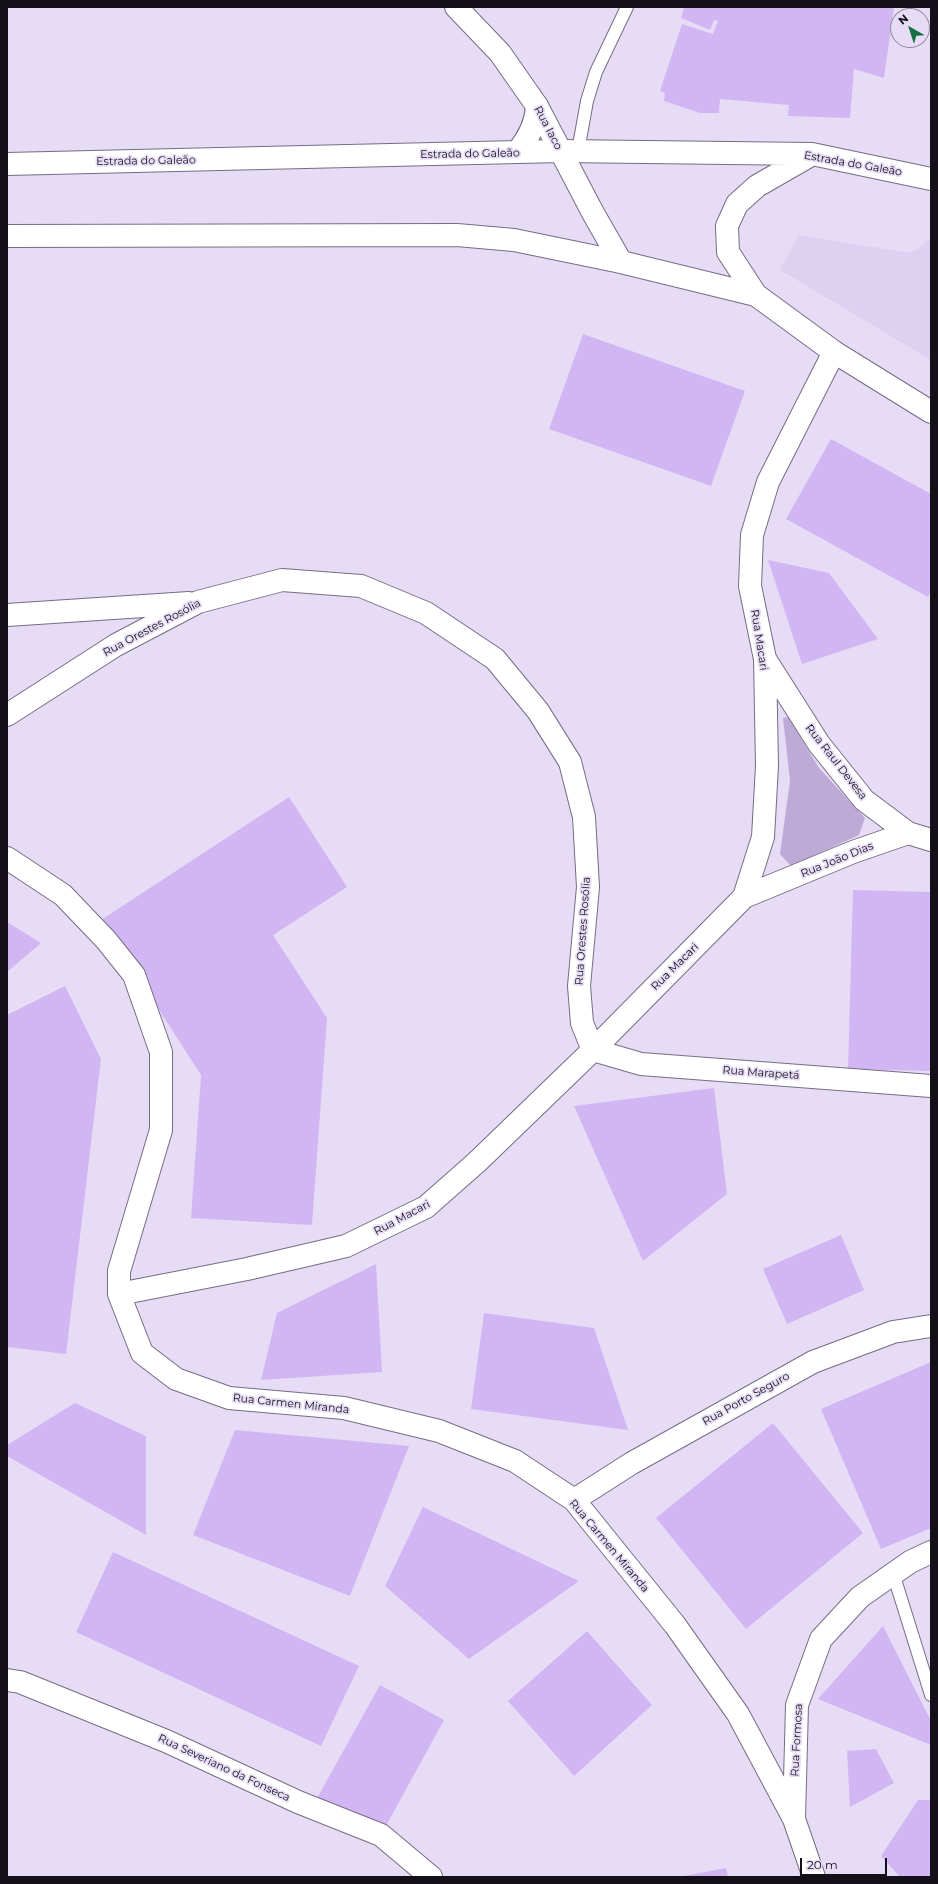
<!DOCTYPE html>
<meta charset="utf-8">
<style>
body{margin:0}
#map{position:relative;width:938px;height:1884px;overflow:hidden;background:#e7dcf6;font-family:Montserrat,sans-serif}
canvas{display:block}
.frame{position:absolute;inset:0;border:8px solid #141018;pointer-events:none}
.north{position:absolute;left:890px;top:8px;width:40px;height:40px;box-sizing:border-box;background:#e7dcf6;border:1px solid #938a9d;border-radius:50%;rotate:321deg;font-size:11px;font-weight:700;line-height:16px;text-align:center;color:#141018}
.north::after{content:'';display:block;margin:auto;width:14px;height:18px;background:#166e41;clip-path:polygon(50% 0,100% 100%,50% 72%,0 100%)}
.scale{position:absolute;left:800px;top:1858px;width:87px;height:18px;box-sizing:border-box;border:2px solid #141018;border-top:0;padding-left:5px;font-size:12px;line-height:14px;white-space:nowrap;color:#141018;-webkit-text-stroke:3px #e7dcf6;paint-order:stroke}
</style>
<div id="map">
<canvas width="938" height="1884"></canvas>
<div class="frame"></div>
<div class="north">N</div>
<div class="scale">20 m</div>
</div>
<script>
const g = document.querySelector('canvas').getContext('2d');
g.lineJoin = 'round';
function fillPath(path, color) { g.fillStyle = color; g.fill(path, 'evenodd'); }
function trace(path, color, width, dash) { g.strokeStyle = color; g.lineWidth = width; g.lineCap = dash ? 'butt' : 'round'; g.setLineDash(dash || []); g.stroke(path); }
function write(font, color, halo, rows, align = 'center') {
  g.font = font + ' Montserrat,sans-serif'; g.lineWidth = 3.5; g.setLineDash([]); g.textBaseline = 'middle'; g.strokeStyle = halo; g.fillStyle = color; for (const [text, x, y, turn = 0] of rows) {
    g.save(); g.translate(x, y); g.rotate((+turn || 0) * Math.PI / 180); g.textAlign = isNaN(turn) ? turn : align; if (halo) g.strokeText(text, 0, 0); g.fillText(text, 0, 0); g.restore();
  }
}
fillPath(new Path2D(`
 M799,235L911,253L931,238V360L780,270Z`), '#ded0f1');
fillPath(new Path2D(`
 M788,717L819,768L865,818L859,835L791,866L780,854L790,781L783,718Z`), '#beaad6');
fillPath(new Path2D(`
 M684,7H894L884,78L854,69L850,118L788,116L789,105L720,99L719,113H700L664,101L665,93L660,91L682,24L713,34L718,21L714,20L710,30L681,18Z
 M583,334L745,391L711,486L549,429Z
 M831,439L931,494V590L928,597L786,519Z
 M768,560L829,573L878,639L802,664Z
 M289,797L347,887L273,935L327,1018L312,1225L191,1218L201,1075L101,920Z
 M853,890L931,892V1071L848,1069Z
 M7,922L41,943L7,972Z
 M65,986L101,1059L66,1354L7,1347V1015Z
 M714,1088L727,1194L643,1261L574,1106Z
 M841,1235L864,1290L787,1324L763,1269Z
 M376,1264L382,1372L261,1380L277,1313Z
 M484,1313L594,1328L628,1430L471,1409Z
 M931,1362V1528L881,1549L821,1409Z
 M75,1403L146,1436V1535L7,1456V1445Z
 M773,1423L863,1533L746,1629L656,1518Z
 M235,1430L409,1446L350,1596L193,1535Z
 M423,1507L579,1581L469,1659L385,1586Z
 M113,1552L359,1666L321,1746L76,1632Z
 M883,1626L931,1721V1745L818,1699Z
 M587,1631L652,1705L574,1776L508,1701Z
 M380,1685L444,1720L381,1835L316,1800Z
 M876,1749L894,1783L850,1807L847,1751Z
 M918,1800H931V1877H900L881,1856Z
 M726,1868L728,1877H684V1876Z`), '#d2b6f4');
const lane = new Path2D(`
 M578,151L587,101L596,72L627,7
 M893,1573L931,1695`);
const street = new Path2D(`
 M456,7L500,53L537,106L593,213L621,262
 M7,615L189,603
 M765,659L819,744L864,800L908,833
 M7,715L116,645L198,602L282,580L361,586L426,613L495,659L538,711L570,762L584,817L588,887L579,986L582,1023L593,1050L641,1064L931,1086
 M7,858L63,895L106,940L134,975L161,1052V1130L119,1271V1294L142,1353L176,1379L229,1398L344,1408L439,1431L515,1461L574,1500L675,1625L738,1714L794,1819L814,1877
 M744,897L853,852L908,833L931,840
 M119,1294L247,1269L346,1246L426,1207L477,1162L593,1050L744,897L763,837L767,766L765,659L750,586L752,535L768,482L834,352
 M574,1500L632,1463L813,1362L893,1332L931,1326
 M7,1680L20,1682L166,1741L298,1802L381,1835L431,1877
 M794,1818L797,1705L821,1639L860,1597L910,1562L931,1552`);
const secondary = new Path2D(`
 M517,152C529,138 536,124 537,106
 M811,155L757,186L737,204L727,226L728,252L756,295L834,352L931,412
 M7,164L561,151L812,154L931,179
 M7,236L457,235L514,240L621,262L756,295`);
trace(lane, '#776c84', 14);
trace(street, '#776c84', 24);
trace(secondary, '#776c84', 24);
trace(lane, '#fff', 12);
trace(street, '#fff', 22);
trace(secondary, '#fff', 22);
write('11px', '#141018', '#e7dcf6', [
 ["Rua Iaco",548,128,62],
 ["Estrada do Galeão",470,154,-1],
 ["Estrada do Galeão",146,161,-1],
 ["Estrada do Galeão",853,164,10],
 ["Rua Orestes Rosólia",152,628,-28],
 ["Rua Macari",759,640,81],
 ["Rua Raul Devesa",836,762,52],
 ["Rua João Dias",837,860,-22],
 ["Rua Orestes Rosólia",583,931,-86],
 ["Rua Macari",675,967,-45],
 ["Rua Marapetá",761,1073,4],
 ["Rua Macari",402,1218,-28],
 ["Rua Porto Seguro",746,1399,-29],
 ["Rua Carmen Miranda",291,1404,6],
 ["Rua Carmen Miranda",609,1546,50],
 ["Rua Formosa",797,1740,-87],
 ["Rua Severiano da Fonseca",224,1768,25]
]);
</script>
